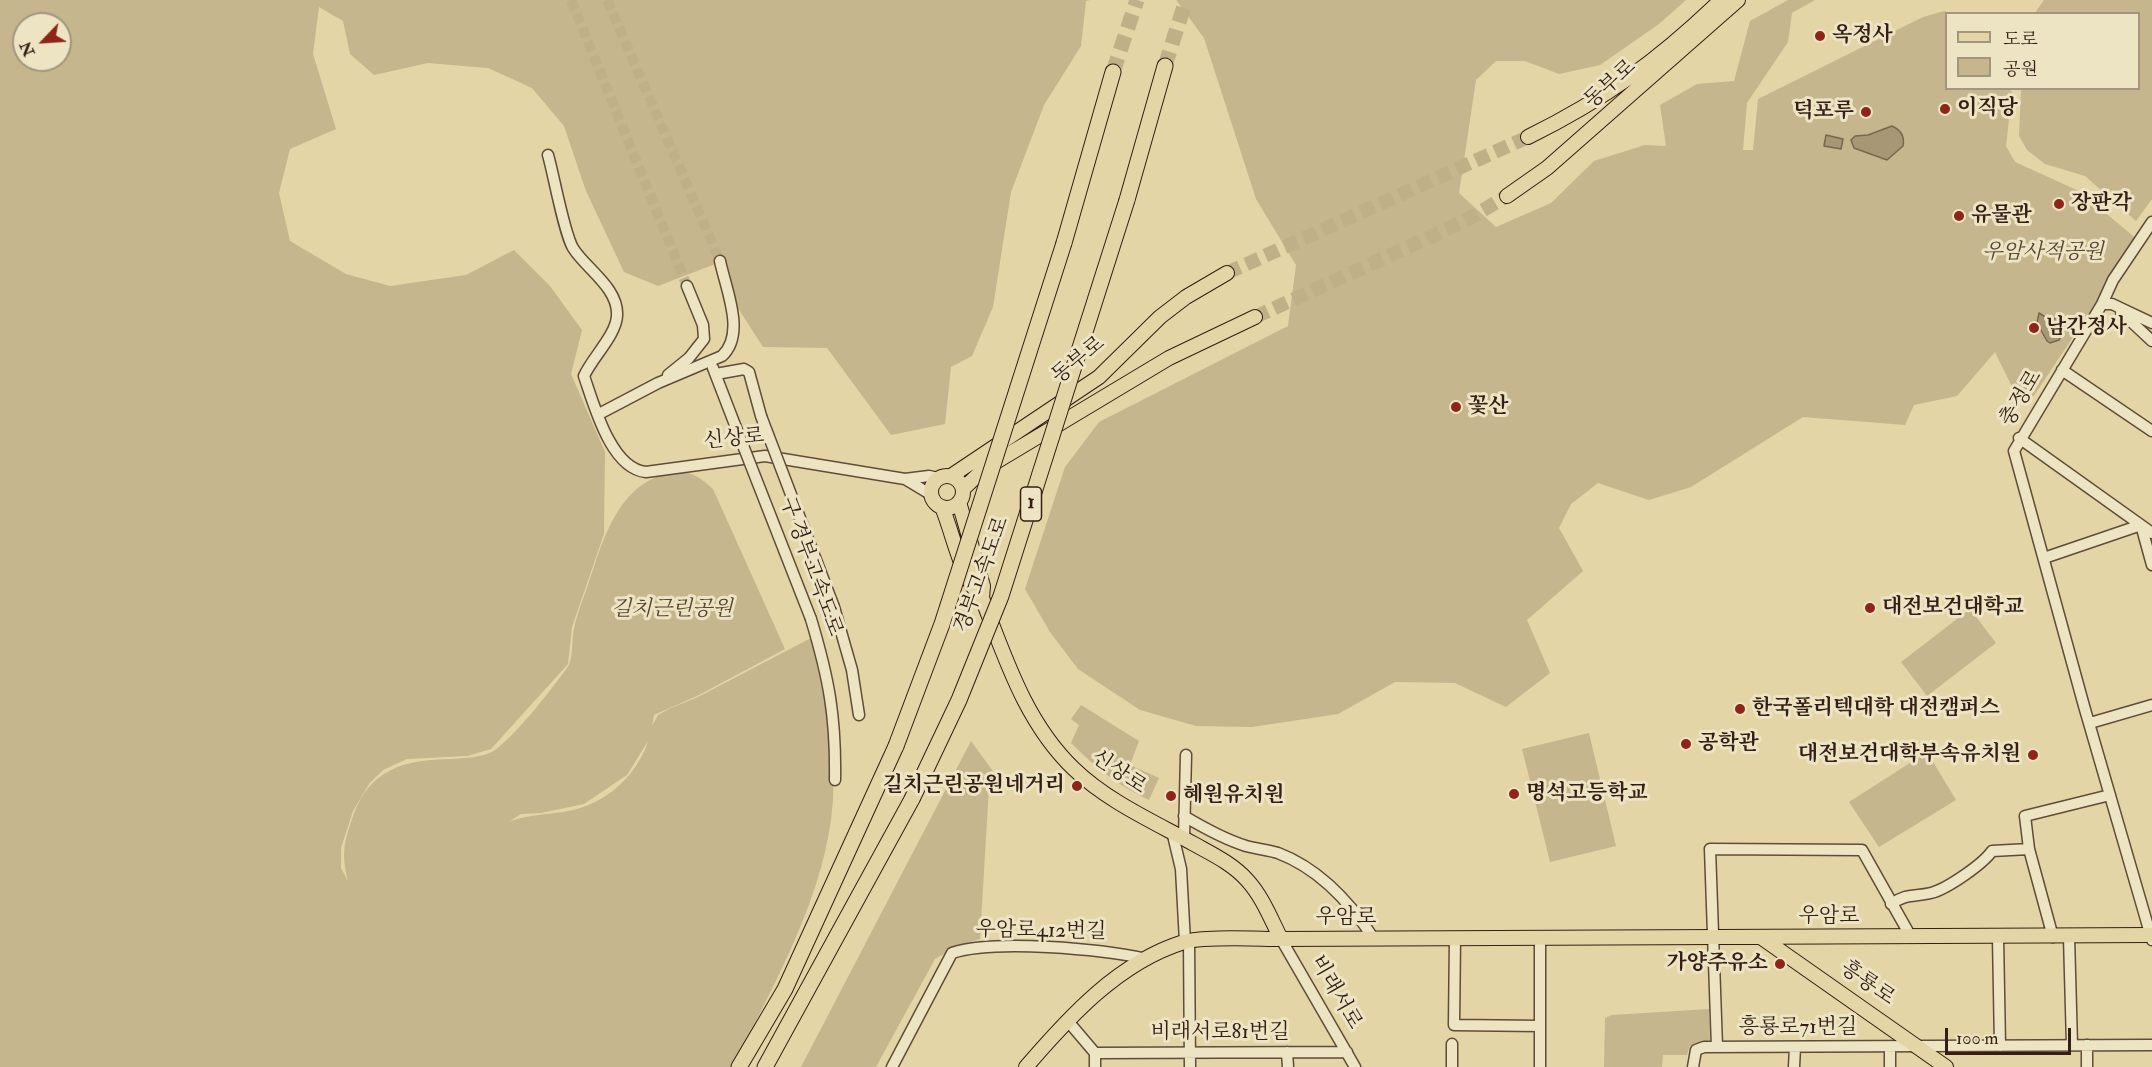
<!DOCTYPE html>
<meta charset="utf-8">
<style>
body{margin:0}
#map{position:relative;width:2152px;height:1067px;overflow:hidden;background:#e3d5a5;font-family:"IM FELL Double Pica","Noto Serif KR",serif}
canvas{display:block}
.legend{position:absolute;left:1945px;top:12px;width:195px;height:78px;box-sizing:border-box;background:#ede4c4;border:2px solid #a3957e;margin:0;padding:8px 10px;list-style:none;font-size:18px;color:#341e15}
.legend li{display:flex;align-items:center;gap:12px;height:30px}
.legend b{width:30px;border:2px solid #a3957e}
.north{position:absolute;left:12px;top:12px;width:60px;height:60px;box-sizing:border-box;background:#ede4c4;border:2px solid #a3957e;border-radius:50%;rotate:245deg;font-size:16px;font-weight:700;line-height:24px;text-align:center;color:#341e15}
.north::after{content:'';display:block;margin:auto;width:21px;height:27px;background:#8f2418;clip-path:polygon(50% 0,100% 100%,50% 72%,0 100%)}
.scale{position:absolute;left:1945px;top:1028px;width:126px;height:27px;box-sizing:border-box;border:3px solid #341e15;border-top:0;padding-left:8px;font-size:18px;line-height:21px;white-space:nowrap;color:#341e15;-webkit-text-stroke:4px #ede4c4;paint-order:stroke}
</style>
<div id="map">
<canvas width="2152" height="1067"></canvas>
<ul class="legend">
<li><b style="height:8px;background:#e3d5a5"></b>도로</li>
<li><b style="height:16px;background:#c5b68d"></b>공원</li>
</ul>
<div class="north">N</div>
<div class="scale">100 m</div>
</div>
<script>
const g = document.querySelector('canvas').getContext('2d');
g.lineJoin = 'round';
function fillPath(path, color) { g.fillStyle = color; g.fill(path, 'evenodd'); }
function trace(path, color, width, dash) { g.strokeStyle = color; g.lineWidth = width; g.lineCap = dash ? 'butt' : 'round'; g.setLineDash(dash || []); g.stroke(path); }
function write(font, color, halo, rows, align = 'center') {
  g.font = font + ' "IM FELL Double Pica","Noto Serif KR",serif'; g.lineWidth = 6; g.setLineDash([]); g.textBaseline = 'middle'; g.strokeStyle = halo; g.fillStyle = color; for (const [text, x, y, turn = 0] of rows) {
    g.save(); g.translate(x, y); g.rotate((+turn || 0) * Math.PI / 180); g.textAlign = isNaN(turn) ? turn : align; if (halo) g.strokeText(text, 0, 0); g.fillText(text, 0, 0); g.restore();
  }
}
fillPath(new Path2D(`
 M0,0H1090L1086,1L1081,46L1044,105L1011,192L993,307L972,356L951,367L945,424L891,435L827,348L763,347L736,305L723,261L658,286L624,272L586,191L564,126L532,88L488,68L428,63L374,75L350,54L343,21L319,7L313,54L336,129L290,149L279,193L290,241L346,274L390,286L466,275L514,250L550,286L582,330L571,374L605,452L604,534L572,627L568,664L491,749L467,756L407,759L383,770L369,784L353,811L341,848V868L348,881C341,853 344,843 353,816C370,768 405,760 451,759C464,758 483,758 495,750C517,734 550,691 567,668C574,658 571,641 574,629C577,614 583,599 588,585C601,546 614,495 656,477C681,467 694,471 713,489L785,649L699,695L654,715L652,726L658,715L671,708L698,697L811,638C823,691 836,745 833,800C827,893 773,985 733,1067H0ZM24,24H60V60H24ZM648,741C639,770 615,795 586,806C561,816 533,812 509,822L521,814L541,813L584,804L627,775Z
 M1176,0H1686L1659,24L1600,65L1559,74L1525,61H1496L1476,80L1459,193L1496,227L1551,203L1594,161L1645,145L1666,146L1660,105L1697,84L1734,81L1750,21L1788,0H1815L1792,13L1788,42L1747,103L1743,150H1753L1758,99L1923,17L1944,11L1948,13L1946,88L2009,89L2012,92L2006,146L2015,162L2079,191L2138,240L2033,397L2015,393L1995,352L1957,396L1914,405L1905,425L1803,417L1691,487L1649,500L1598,483L1571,504L1559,528L1583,571L1527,620L1550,673L1506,707L1455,683L1395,682L1338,714L1252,727L1196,726L1140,710L1078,669L1050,632L1025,589L1065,467L1099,422L1288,326L1296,265L1256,199L1204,38Z
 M2044,0H2152V199L2136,221L2085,176L2045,164L2027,150L2019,136L2021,89L2138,88V14L2035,13Z
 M1970,609L1996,643L1927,696L1901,662Z
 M1081,705L1139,741L1130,765L1159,778L1149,800C1118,786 1095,767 1071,743L1079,725L1071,719Z
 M1589,733L1616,846L1550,862L1522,749Z
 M971,741L995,774L989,787L980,939L958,946L935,959L876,1067H801Z
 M1927,752L1956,800L1879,847L1849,802Z
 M1709,1009L1710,1040L1690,1046L1687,1055H1663L1662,1067H1604L1605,1018L1612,1015Z`), '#c5b68d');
const water = new Path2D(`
 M1892,126C1901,130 1905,136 1903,146L1887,160L1854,148L1851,140L1855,136L1868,135Z
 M1826,135L1843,139L1841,149L1824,146Z
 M2039,313L2050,320L2062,316L2065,319L2066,328L2059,340L2050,343L2047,341L2037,323Z`);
fillPath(water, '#a89774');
trace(water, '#7a674e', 1.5);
trace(new Path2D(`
 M571,0L687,286
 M607,0L720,261`), '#c0b088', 10, [10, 5]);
trace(new Path2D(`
 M1227,273L1528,137
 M1255,317L1465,221L1507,196`), '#c0b088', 14, [14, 7]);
trace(new Path2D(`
 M1165,66L1186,0
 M1113,72L1137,0`), '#c0b088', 15, [15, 8]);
const minor = new Path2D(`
 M548,155C554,176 564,233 573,248C586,269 619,288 617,316C616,335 592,358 584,376C594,405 611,469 646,472L765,456L905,479L930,494
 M2102,304L2113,280L2152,222
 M2121,312L2152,341
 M2152,323L2112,304H2102L2014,451L2084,706L2152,940
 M713,368L735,425
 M2062,370L2152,431
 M716,374L744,369L749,372L761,416
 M668,375L689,358L704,339L703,325L687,286
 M599,414L658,383L722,356C746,334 726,290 720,261
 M2019,438L2152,533
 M905,479L929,476L938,478
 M2044,558L2141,525L2152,565
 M834,607L852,670L859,715
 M811,619C829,679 836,717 835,780
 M2090,723L2152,705
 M1184,816C1204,828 1224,839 1246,846C1257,849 1268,850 1278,853C1320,869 1350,902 1374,939
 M1172,831L1181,869L1185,942
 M1184,838L1186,755
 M1891,904C1907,893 1914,897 1931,893C1947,889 1983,864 1992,851L2029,849
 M1998,937L2000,1046
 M2053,937L2029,849L2025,816L2110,795
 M2069,937L2072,1045
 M1455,938L1454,1025L1540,1026
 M1281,939L1355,1067
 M1189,941L1190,1067
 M1067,1020L1095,1053V1067
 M1717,1047L1710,849L1862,850L1911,937
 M1890,1048V1067
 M1287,1052L1288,1067
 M1095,1053L1347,1052
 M892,1067L952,953C995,939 1101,949 1147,959
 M1452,1067V1044
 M1540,1067V938
 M1693,1067L1696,1050L1704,1047L2152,1045
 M1794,1067L1795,1047
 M2087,1067V1045`);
const major = new Path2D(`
 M1528,137C1605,99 1659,60 1721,0
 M1507,196L1547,168L1738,0
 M931 492a16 16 0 1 1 32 0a16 16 0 1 1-32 0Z
 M951,476L1099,377L1160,317L1186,297L1227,273
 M963,489L984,469L1169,358L1255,317
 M959,502L983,586L982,598
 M942,507C954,536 960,576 982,598C1006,660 1026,723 1074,769C1107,801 1154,822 1194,844C1212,854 1233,864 1247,880C1262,896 1271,919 1281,939
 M1762,938L1946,1067
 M1026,1067C1069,1017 1119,962 1184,942C1204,936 1258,939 1281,939L2152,935`);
const highway = new Path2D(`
 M1127,200L1165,66
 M1064,243L1113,72
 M739,1067L785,989L896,746
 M765,1067L912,799`);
trace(minor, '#604c39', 13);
trace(major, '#341e15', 16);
trace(highway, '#341e15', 17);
trace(minor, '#ede4c4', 10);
trace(major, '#e3d5a5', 14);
trace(highway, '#e3d5a5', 15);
const minorBridge = new Path2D(`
 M761,416L834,607
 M735,425L811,619`);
const highwayBridge = new Path2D(`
 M896,746L942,624L1064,243
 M912,799L959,700L1001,596L1127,200`);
trace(minorBridge, '#604c39', 13, []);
trace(highwayBridge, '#341e15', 17, []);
trace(minorBridge, '#ede4c4', 10);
trace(highwayBridge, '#e3d5a5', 15);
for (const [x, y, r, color] of [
 [1820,36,6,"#8f2418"],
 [1945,109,6,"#8f2418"],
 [1866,112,6,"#8f2418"],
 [2059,204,6,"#8f2418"],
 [1959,216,6,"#8f2418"],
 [2034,328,6,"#8f2418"],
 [1456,407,6,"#8f2418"],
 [1870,608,6,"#8f2418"],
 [1740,709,6,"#8f2418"],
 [1686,744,6,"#8f2418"],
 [2033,755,6,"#8f2418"],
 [1077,786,6,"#8f2418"],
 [1514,794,6,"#8f2418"],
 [1171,796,6,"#8f2418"],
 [1780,964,6,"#8f2418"]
]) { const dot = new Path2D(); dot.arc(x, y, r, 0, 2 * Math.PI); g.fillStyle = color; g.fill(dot); trace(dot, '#ede4c4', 2); }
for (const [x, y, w] of [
 [1031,504,21]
]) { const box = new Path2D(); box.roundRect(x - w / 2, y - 17, w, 34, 4.5); g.fillStyle = '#ede4c4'; g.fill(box); trace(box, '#341e15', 1.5); }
write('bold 20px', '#341e15', null, [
 ["1",1031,504]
]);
write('bold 21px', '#341e15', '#ede4c4', [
 ["옥정사",1832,36],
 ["이직당",1957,109],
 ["덕포루",1854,112,"right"],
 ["장판각",2071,204],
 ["유물관",1971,216],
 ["남간정사",2046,328],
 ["꽃산",1468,407],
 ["대전보건대학교",1882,608],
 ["한국폴리텍대학 대전캠퍼스",1752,709],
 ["공학관",1698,744],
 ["대전보건대학부속유치원",2021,755,"right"],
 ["길치근린공원네거리",1065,786,"right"],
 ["명석고등학교",1526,794],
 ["혜원유치원",1183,796],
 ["가양주유소",1768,964,"right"]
], 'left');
write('21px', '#341e15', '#ede4c4', [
 ["동부로",1611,85,-42],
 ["동부로",1079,361,-39],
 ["충정로",2022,399,-59],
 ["신상로",734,440,-5],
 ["구 경부고속도로",810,567,70],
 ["경부고속도로",983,575,-70],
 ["신상로",1118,773,34],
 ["우암로",1829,917],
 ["우암로",1346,918],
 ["우암로412번길",1041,932,1],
 ["흥룡로",1867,984,35],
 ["비래서로",1335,993,60],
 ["흥룡로71번길",1798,1028],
 ["비래서로81번길",1220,1033]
]);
write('italic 21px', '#584433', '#ede4c4', [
 ["우암사적공원",2043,253],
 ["길치근린공원",672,610]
]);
</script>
